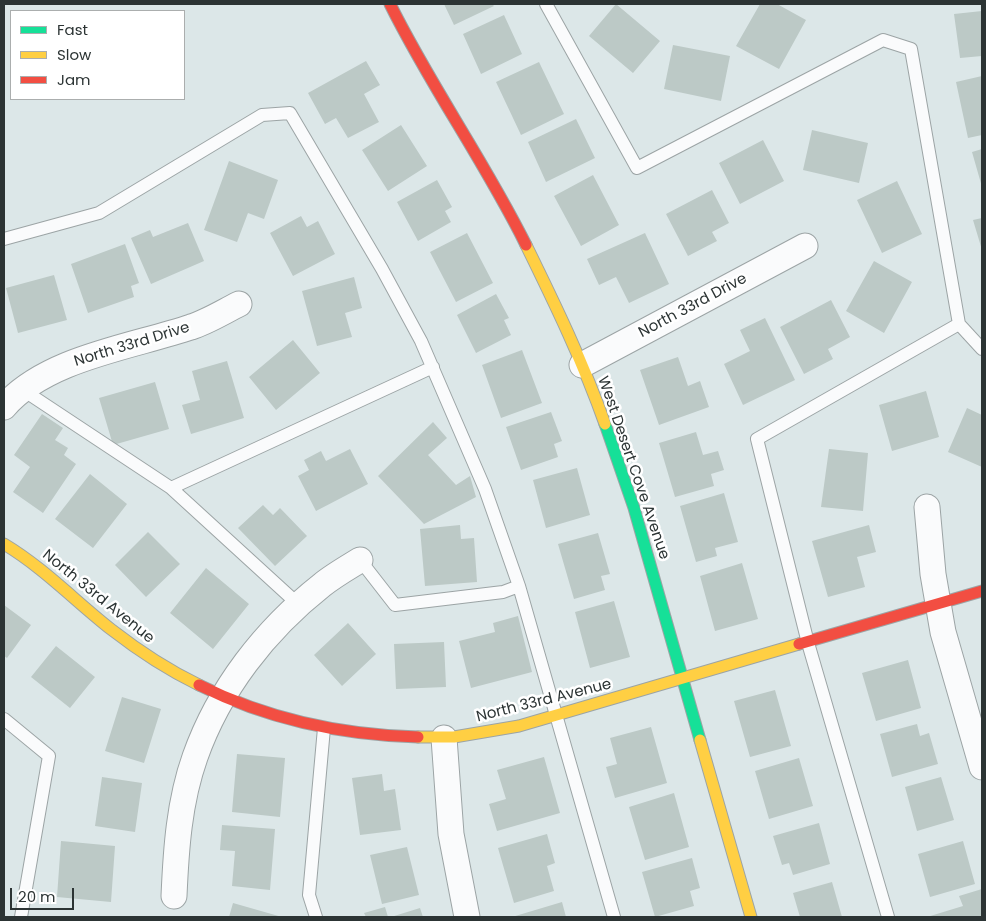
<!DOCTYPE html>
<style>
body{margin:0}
#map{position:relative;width:986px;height:921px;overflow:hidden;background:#dce7e8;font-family:Poppins,sans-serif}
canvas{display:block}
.frame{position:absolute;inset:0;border:5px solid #2c3434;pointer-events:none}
.legend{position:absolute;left:10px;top:10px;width:175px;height:90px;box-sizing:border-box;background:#fff;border:1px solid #abaeae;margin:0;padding:6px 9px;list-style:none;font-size:15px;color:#2c3434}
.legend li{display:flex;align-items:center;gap:10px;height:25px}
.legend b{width:25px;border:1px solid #abaeae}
.scale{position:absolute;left:10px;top:888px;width:64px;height:22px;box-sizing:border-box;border:2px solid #2c3434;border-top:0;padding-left:6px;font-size:15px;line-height:18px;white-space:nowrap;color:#2c3434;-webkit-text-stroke:4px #fff;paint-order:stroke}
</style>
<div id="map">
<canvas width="986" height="921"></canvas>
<div class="frame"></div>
<ul class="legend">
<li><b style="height:6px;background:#16e098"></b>Fast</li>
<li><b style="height:6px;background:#ffcf43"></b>Slow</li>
<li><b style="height:6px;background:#f24e42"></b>Jam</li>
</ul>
<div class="scale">20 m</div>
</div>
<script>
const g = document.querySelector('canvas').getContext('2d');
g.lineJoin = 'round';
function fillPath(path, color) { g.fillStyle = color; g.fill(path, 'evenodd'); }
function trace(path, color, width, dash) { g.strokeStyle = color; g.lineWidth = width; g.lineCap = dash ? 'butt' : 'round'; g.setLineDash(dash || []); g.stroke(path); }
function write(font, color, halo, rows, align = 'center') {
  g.font = font + ' Poppins,sans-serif'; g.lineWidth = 5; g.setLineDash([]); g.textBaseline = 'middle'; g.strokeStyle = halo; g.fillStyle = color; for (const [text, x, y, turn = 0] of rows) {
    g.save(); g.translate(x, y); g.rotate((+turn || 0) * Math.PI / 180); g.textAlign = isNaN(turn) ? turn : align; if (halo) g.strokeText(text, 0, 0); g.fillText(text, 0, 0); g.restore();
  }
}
fillPath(new Path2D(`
 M444,4H492L494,6L454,25Z
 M616,4L660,41L633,73L589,36Z
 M760,4H777L806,20L779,69L736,46Z
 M982,11V56L960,58L954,14Z
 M504,15L522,54L481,74L463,34Z
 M673,45L730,56L721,101L664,89Z
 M366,61L380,85L364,94L379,122L348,138L336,118L325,124L308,93Z
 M539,62L564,114L521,135L496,82Z
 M982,76V135L968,138L956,82Z
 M576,119L595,158L546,182L528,142Z
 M401,125L427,166L388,191L362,150Z
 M812,130L868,143L859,183L803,170Z
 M763,140L784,181L740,204L719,163Z
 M982,149V187L972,152Z
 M229,161L278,180L264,219L248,213L237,242L204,230Z
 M593,175L619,225L581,246L554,196Z
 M437,180L452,207L445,211L451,222L418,241L397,202Z
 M897,181L922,234L882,253L857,200Z
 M712,190L729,223L712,232L717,241L688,256L666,214Z
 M301,216L307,227L318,221L335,254L293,276L270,233Z
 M982,218V250L973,220Z
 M188,223L204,261L151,284L131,238L150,230L153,237Z
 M467,233L493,283L456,302L430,252Z
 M645,233L669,284L629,303L616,277L599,285L587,259Z
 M125,244L139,283L131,286L134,297L88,313L71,264Z
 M874,261L912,282L884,333L846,311Z
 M54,275L67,320L18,333L6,288Z
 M354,277L362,308L345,313L352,337L317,346L302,291Z
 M496,294L509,318L504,320L511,335L476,353L457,315Z
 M831,300L850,337L828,349L833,359L804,374L780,327Z
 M765,318L795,380L743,405L724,364L750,351L740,330Z
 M293,340L320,373L276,410L249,377Z
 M522,350L542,403L501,418L482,365Z
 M678,357L688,386L700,381L709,407L659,425L640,370Z
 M227,361L244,418L191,434L182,405L200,400L192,371Z
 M155,382L169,429L113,445L99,398Z
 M926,391L939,437L892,451L879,405Z
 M967,408L982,415V467L948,452Z
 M551,412L562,441L554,444L558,457L521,470L506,427Z
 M42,414L63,428L55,440L68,448L64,455L76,464L43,513L13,492L30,467L14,455Z
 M433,422L447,438L428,455L456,485L470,476L476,497L424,524L378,476Z
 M696,432L703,455L718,451L724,470L711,474L714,486L675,497L659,443Z
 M350,449L368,484L316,511L298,476L309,470L304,460L321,451L326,461Z
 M829,449L868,453L863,511L821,507Z
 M577,468L590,515L546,528L533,480Z
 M90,474L127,504L93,548L55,519Z
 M724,493L738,542L715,548L717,556L696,562L680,506Z
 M263,505L273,515L280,508L307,536L275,566L238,528Z
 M460,525L461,539L474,538L477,582L425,586L420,529Z
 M869,525L876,552L857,557L865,587L828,597L812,541Z
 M148,532L180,564L146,597L115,565Z
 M598,533L610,574L601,576L605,590L574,599L558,544Z
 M742,563L758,619L715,631L700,576Z
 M206,568L249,604L213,649L170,613Z
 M614,601L630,657L590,668L575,612Z
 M4,605L31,625L7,658L4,656Z
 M518,616L532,672L471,688L459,641L495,632L493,623Z
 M348,623L376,654L342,686L314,655Z
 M444,642L446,687L396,689L394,644Z
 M56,646L95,677L70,708L31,677Z
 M908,660L921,708L876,721L862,673Z
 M775,690L791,746L750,757L734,701Z
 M122,697L161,709L144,763L105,751Z
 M917,724L920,736L929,733L938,764L892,777L880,734Z
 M651,727L667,783L615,798L606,767L617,764L610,738Z
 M237,754L285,758L280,817L232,812Z
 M544,757L560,813L497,831L489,804L506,799L497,770Z
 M799,758L813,806L769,819L755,771Z
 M382,774L384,791L395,789L401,830L360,835L352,778Z
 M102,777L142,783L135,832L95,826Z
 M941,777L954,820L917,831L905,787Z
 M674,793L689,847L645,860L629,807Z
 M819,823L830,864L793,875L789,863L782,865L773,836Z
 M222,825L275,829L270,890L232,886L235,851L220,850Z
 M547,834L555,863L547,866L554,891L514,903L498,848Z
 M61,841L115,846L111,902L57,897Z
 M963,841L975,884L930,897L918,854Z
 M407,847L419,895L382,904L370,855Z
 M692,858L700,888L690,891L694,906L655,917L642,872Z
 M832,882L842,917H800L793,893Z
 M982,889V917H927L963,906L959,896Z
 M562,902L566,917H512Z
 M233,903L282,917H229Z
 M385,907L388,917H366L364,913Z
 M420,908L423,917H391Z`), '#bcc9c6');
const lane = new Path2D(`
 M546,4L637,168L883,40L911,49L959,324L982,349
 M4,239L99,213L262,115L290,113L382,269L421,341L485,489L519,586L614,917
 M23,390L171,488L299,605
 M171,488L433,367
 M360,560L395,605L503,592L519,586
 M4,719L49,756L21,917
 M316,917L309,895L324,728
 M888,917L808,643L757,439L959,324`);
const street = new Path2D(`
 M582,365L805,246
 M4,407C46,358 132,347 191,327C207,322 223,312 239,304
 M927,507L933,574L943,632L982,767
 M444,738L451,834L467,917
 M174,896C176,850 179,802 195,757C219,689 265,630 322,585C333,576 347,568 360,560`);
const fast = new Path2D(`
 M605,424L634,508L700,740`);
const slow = new Path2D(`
 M526,245C555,304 583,362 605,424
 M4,544C44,568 75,601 112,630C139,651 168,670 199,685
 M418,737H454L519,726L799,644
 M700,740L751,917`);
const jam = new Path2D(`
 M390,4C431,87 485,162 526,245
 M799,644L982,591
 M199,685C267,719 342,735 418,737`);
trace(lane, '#9ca4a5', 14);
trace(street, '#9ca4a5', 27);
trace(fast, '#9ca4a5', 13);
trace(slow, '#9ca4a5', 13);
trace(jam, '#9ca4a5', 13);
trace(lane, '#fafbfc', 12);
trace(street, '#fafbfc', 25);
trace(fast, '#16e098', 11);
trace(slow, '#ffcf43', 11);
trace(jam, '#f24e42', 11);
write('15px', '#2c3434', '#fff', [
 ["North 33rd Drive",693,306,-28],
 ["North 33rd Drive",132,345,-17],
 ["West Desert Cove Avenue",633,468,71],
 ["North 33rd Avenue",98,597,39],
 ["North 33rd Avenue",544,701,-14]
]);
</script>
